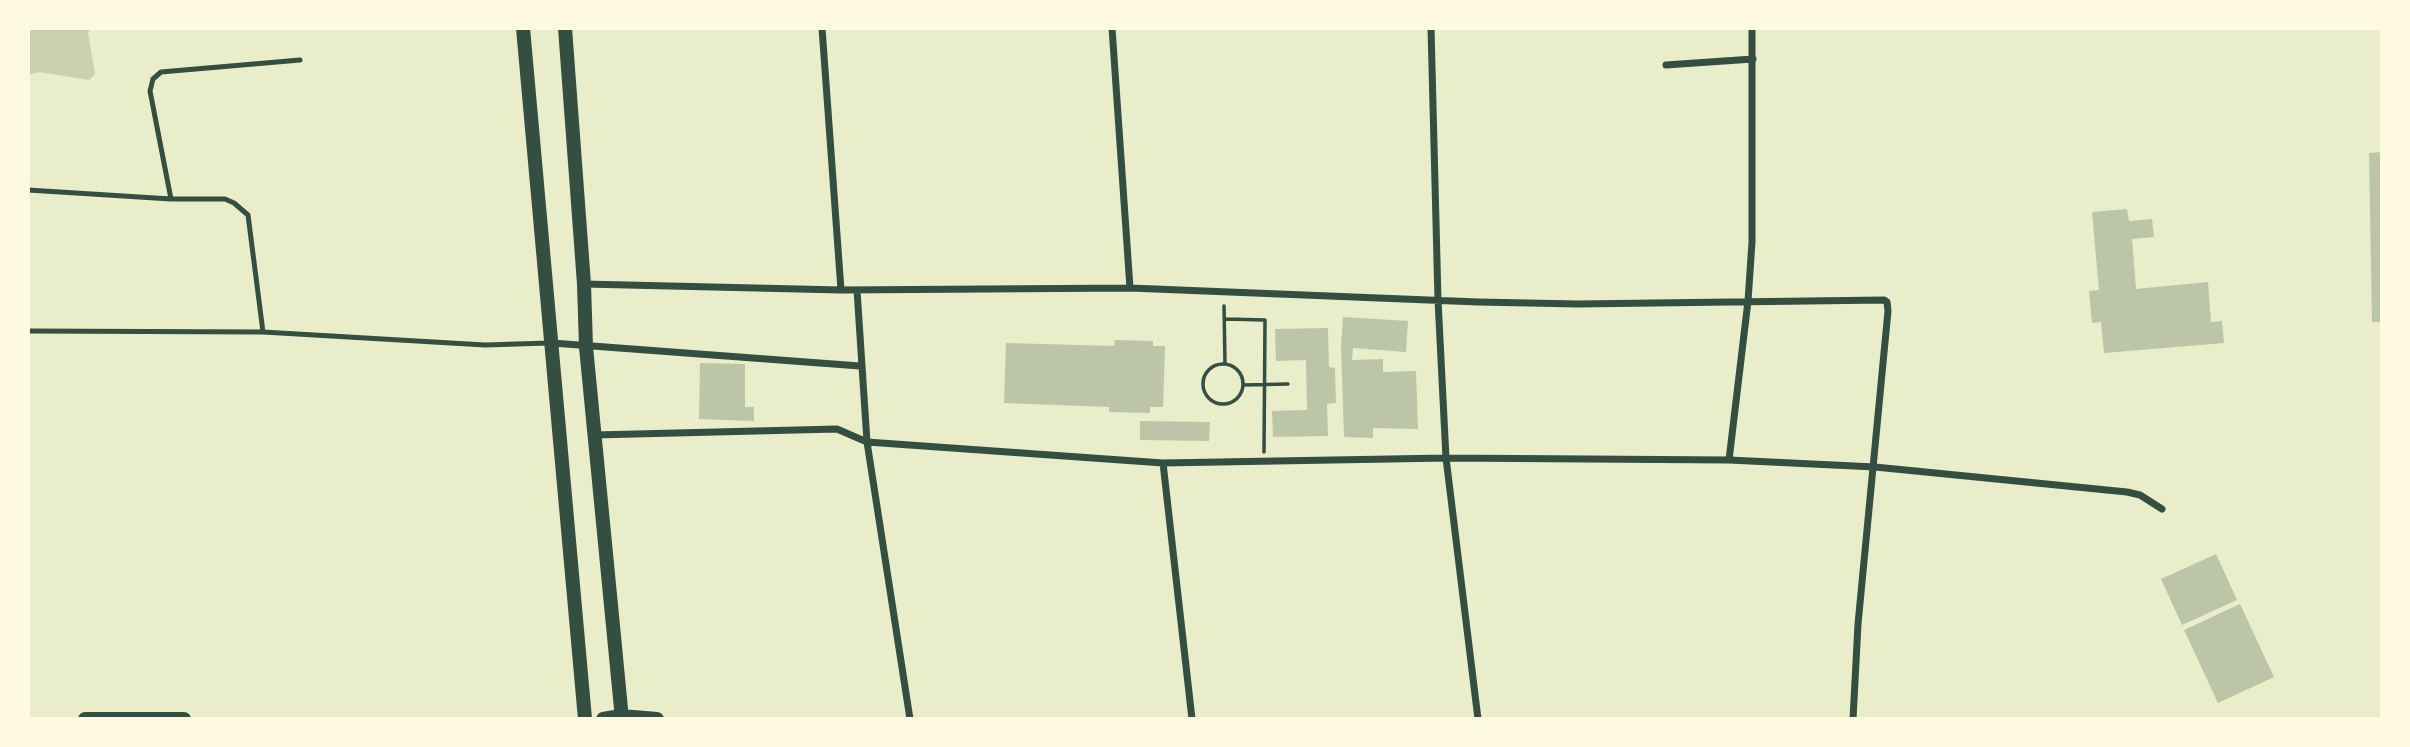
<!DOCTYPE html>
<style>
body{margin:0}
#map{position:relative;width:2410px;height:747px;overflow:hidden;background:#e9edc9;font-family:Helvetica,sans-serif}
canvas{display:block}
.frame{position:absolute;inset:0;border:30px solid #fefae0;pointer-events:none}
</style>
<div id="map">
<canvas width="2410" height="747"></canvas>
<div class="frame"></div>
</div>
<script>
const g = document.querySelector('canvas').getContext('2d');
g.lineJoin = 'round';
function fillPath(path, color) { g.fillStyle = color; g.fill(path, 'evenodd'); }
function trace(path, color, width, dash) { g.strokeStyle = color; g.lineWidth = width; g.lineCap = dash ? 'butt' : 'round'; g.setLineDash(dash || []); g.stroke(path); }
fillPath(new Path2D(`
 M28,28H91L88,33L95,74L89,80L39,72L28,75Z`), '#cad2ad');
fillPath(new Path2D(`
 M2382,152V322H2372L2369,153Z
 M2127,209L2129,221L2152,219L2154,237L2132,239L2136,289L2208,282L2211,322L2222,321L2224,343L2104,353L2101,322L2092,323L2089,291L2099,290L2092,212Z
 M1343,317L1408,321L1406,352L1353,348L1352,360L1383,359V372L1416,371L1418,429L1373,428V438L1344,437L1341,347Z
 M1328,328L1329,367L1335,368L1336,403L1327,404L1328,436L1273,437L1272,411L1307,410L1306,360L1276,361L1275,329Z
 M1115,340L1153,341V346H1165L1163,407H1150V413L1109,412V407L1004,403L1006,343L1114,346Z
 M700,363L745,364V407H754V421L699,419Z
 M1140,421L1210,422L1209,441L1140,440Z
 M2216,554L2237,600L2182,625L2161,579Z
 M2240,604L2274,677L2218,703L2184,630Z`), '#bcc5a7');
trace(new Path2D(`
 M1224,306L1225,364
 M1225,319L1265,320L1264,452
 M1203 384a20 20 0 1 1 40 0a20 20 0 1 1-40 0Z
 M1243,385L1288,384`), '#344e41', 3.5);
trace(new Path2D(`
 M28,190L171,199H225L234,203L248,215L263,332
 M171,199L150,91L153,79L161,72L300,60
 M28,331L263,332L485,345L549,343`), '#344e41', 5);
trace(new Path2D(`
 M822,28L841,290
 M1112,28L1130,288
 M1431,28L1438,300L1446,458L1478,719
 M1666,65L1753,59
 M584,284L841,290L1130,288L1478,302L1578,304L1884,300L1887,302L1888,311L1858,624L1853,719
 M857,290L867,442L910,719
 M552,343L860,366
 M595,435L837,429L867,442L1163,463L1446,458L1729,460L1875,467L2127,492L2140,495L2162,509
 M1729,460L1748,301L1752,242V28
 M1163,463L1192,719`), '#344e41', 7);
trace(new Path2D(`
 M523,28L585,719
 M565,28L584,284L586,347L622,719
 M85,719H184
 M603,719L621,716L657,719`), '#344e41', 14);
</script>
